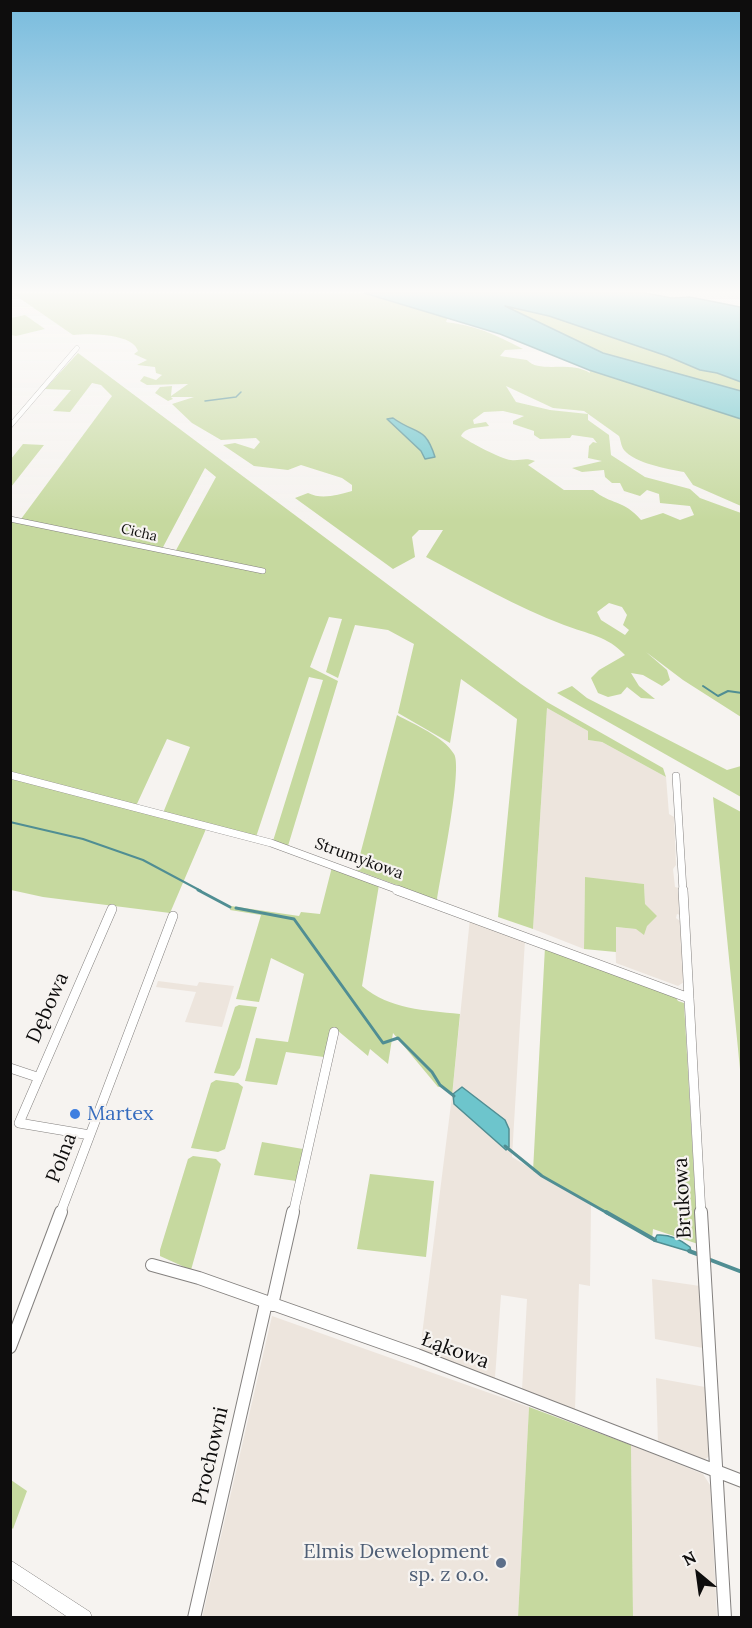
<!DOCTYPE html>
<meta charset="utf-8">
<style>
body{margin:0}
#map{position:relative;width:752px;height:1628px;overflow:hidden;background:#f6f3f0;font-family:Lora,serif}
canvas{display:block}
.frame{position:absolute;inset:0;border:12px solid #0e0d0d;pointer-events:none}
.north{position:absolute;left:668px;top:1544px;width:60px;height:60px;-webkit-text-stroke:4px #f6f3f0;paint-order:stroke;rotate:331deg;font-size:16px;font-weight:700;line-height:24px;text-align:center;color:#0e0d0d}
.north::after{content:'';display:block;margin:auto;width:21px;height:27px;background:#0e0d0d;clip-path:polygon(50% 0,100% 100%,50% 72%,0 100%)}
</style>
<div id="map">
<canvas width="752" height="1628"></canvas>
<div class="frame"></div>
<div class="north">N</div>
</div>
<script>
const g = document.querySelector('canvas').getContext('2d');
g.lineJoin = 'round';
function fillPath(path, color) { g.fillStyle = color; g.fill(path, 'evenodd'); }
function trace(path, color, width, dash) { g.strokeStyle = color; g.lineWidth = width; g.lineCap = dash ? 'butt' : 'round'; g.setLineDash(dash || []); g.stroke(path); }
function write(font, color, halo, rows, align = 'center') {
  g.font = font + ' Lora,serif'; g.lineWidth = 4.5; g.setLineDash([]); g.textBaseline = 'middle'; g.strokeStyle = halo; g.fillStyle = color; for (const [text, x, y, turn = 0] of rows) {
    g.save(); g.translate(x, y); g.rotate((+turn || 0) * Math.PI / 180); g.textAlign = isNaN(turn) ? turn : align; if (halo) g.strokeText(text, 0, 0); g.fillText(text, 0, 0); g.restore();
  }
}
fillPath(new Path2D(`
 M547,708L588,731V740L602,742L666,777L669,814L674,817L676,865L673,869L675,887L679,888L680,915L677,914L676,918L680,921L684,982L678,986L616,963L615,927L636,929L645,904L644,884L585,878L584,949L533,929Z
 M470,918L525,940L512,1157L591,1205L590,1286L579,1284L575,1410L522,1390L527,1299L501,1295L495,1378L420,1351L452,1096Z
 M158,981L197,986L199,982L234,986L222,1027L185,1022L196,992L156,987Z
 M652,1279L700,1286L703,1348L655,1339Z
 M272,1316L529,1407L518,1617L202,1618Z
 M656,1378L705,1387L710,1456L702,1461L658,1444Z
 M631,1445L703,1474L710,1485L717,1617H633Z`), '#ede5dd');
fillPath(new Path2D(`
 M12,293H394L391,300L448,317L446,322C474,325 495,334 523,349L505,350L500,356L527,360C540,374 569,360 590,373L589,370L741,419V506L693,485L684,472C668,469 634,463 624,450C621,446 621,441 619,436L584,411L553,408L506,386L516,402L550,410L588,414V420L609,435L611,455L645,477L690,489L700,498L741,513V717L683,680L646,652L667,670L670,680L662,686L643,675L631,673L639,686L655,699L641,698L627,687L621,694L608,697L598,693L591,678L599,670L625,655C608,636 587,634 564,625C517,607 471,581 426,557L443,530H419L412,537L415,557L393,569L295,498L308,493C322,500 337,495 352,491V485L342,478L301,465L288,470L254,466L223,445L235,443L254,449L260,442L256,438L221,440L192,423L172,404L194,397H171L173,399L168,401L155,393L160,387L172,386L171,396L188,384L147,385L140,381L144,376L156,380L162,375L156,373L155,367L137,365L147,360L134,354L138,351C133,333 88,333 73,335ZM503,411L524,416L513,421V424L534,431V435L540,439L570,438L572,435L593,438L597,443L593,442L589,446L588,458L602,461L572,468L582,472L604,470L605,477L612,483H620L624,491L640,496L647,490L659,494L660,503L690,506L694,515L680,520L663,513L641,520C623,499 611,505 593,490H564L528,465L535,461C525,457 520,461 511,460C501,459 469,442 461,436C466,426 479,428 489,426L486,422L474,424L473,420L484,412ZM609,603L622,607L627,615L623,625L629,630L625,635L601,620L597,612Z
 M503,304L540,312L667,356L741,368V391L603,353L518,313Z
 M25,315L45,329L16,336L11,335V318Z
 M78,353L521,684L547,702L663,768L666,777L602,742L588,740V731L547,708L533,929L498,917L517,719L461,679L450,743L398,713L414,644L388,630L355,625L338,678L326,672L342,619L329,617L310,667L338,681L288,846L273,841L323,680L309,677L256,837L163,813L190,747L167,739L136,806L11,773L10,520L247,570L175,552L216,477L205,468L162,549L21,519L112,396L101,385L92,383L70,412L53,411L71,390L45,389Z
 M23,444L44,445L11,487V459Z
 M572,686L587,698L727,770L741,766V797L557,693Z
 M397,715C415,725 443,736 454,754C463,768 440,878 437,900L356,870Z
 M10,776L206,829L170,913L43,897L11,890Z
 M713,797L741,812V1070L740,1069Z
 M332,867L379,885L362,986C391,1010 424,1010 460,1014L452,1096L442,1086L438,1087L393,1033L388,1064L370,1049L368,1056L337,1030L330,1029L324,1057L286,1052L277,1085L245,1081L256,1038L288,1042L304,974L271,958L259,1002L236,999L261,915L230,910L231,906L299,916L301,912L320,914Z
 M585,877L644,884L645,904L657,916L647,926L644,935L636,929L616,927V952L584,949Z
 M545,947L673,993L678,1001L684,1003L698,1244L653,1229L652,1240L533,1171Z
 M239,1005L257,1007L240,1068L234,1076L214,1073L235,1007Z
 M216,1080L238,1083L243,1087L225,1149L218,1152L191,1148L211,1083Z
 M262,1142L303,1149L296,1181L254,1175Z
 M193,1156L216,1159L221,1164L191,1270L160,1256V1250L188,1159Z
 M370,1174L434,1181L426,1257L357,1249Z
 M529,1407L631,1445L633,1617H518Z
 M11,1480L27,1491L13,1529L11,1527Z`), '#c6d99f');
const water = new Path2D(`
 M364,293H645L672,298L690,297L740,307L741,382L717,373L700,370L667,356L549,316L505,306L603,353L741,391V419L589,370L500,334Z
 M393,418C416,435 425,425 435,457L425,459L421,451L387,419Z
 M462,1087L505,1120L509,1129V1147L506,1150L454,1104L453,1094Z
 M657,1235C670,1234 680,1239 690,1247L691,1252L654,1241Z`);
fillPath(water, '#6dc5cc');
trace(water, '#508e93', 1.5);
trace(new Path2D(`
 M205,401L236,397L241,392`), '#508e93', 1.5);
trace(new Path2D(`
 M703,686L718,696L728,691L742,693
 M10,822L83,839L143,860L201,891`), '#508e93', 2);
trace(new Path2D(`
 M198,890L230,907
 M236,908L294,919L383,1043L398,1038L432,1072L440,1085L454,1096
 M505,1146L542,1176L609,1214`), '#508e93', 3);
trace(new Path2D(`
 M606,1212L655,1240
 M689,1251L700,1255
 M708,1259L742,1272`), '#508e93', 4);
const minorFar4 = new Path2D(`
 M10,426L77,348`);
const minorFar3 = new Path2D(`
 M10,519L263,571`);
const minorFar2 = new Path2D(`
 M10,775L271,843L401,891
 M676,776L683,891`);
const minorFar1 = new Path2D(`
 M397,890L689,998
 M683,890L701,1214
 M10,1068L37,1077
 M90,1135L19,1123L112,909
 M60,1214L173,916
 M293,1214L334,1032`);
const minor = new Path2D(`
 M701,1212L725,1618
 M152,1265L199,1278L417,1355L742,1481
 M272,1305L293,1212
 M10,1347L61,1212
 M194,1618L266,1303`);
const tertiary = new Path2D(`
 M10,1560L90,1612L92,1618H69L10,1578Z`);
trace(minorFar4, '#84817f', 5);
trace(minorFar3, '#84817f', 6);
trace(minorFar2, '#84817f', 8);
trace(minorFar1, '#84817f', 10);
trace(minor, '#84817f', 14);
trace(tertiary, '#84817f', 1);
trace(minorFar4, '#fff', 4.5);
trace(minorFar3, '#fff', 5);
trace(minorFar2, '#fff', 7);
trace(minorFar1, '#fff', 9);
trace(minor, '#fff', 12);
fillPath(tertiary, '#fff');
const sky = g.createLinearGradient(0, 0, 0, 521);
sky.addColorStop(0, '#7bd');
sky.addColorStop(0.56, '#fbfaf8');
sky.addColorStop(1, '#fbfaf800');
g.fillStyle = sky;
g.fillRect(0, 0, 752, 521);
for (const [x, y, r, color] of [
 [75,1114,6,"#3f7fe0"],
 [501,1563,6,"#5c6f8a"]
]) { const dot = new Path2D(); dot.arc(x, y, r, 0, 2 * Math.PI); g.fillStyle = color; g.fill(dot); trace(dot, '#f6f3f0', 2); }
write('14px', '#0e0d0d', '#f6f3f0', [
 ["Cicha",139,533,13]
]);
write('16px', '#0e0d0d', '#f6f3f0', [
 ["Strumykowa",359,859,20]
]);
write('20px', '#0e0d0d', '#f6f3f0', [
 ["Dębowa",48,1008,-66],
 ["Polna",62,1158,-69],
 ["Brukowa",683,1198,-93],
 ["Łąkowa",455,1351,20],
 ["Prochowni",211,1456,-77]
]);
write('20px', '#366cbe', '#f6f3f0', [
 ["Martex",87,1114]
], 'left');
write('20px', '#4e5e75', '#f6f3f0', [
 ["Elmis Dewelopment",489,1552],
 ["sp. z o.o.",489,1575]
], 'right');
</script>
